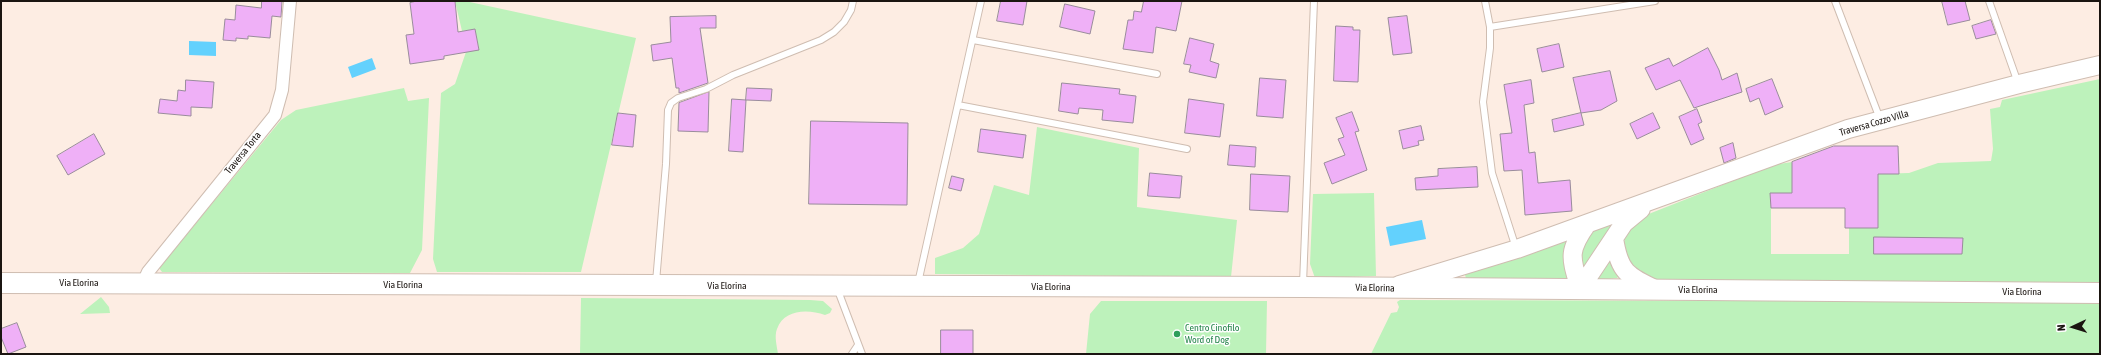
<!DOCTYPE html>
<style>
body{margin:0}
#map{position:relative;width:2101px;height:355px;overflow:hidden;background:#fdede3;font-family:"Asap Condensed",sans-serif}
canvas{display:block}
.frame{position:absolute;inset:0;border:2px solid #1b1511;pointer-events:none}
.north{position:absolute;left:2053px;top:307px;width:40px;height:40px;-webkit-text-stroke:3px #fefefe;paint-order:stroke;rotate:266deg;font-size:11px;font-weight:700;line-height:16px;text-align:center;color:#1b1511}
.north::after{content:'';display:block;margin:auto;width:14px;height:18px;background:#1b1511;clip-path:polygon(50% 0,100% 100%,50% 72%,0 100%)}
</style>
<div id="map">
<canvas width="2101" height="355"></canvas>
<div class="frame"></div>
<div class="north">N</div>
</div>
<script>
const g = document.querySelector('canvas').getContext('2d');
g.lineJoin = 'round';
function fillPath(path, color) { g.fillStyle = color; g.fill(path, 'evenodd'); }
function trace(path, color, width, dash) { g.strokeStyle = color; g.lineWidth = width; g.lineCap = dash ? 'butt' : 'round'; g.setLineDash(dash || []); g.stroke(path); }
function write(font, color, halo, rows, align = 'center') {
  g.font = font + ' "Asap Condensed",sans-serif'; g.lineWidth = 3; g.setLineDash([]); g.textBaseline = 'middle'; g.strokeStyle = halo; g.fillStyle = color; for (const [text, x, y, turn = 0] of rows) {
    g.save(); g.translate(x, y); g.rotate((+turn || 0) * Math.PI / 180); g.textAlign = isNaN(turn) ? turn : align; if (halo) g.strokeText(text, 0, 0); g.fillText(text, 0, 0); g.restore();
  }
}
fillPath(new Path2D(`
 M455,1H465L636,38L581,272H437L433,259L441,93L455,84L466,52L479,49L475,29L462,31Z
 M2100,79V285L1654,281L1630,267C1622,238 1620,239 1641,217L1773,165L1792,162V193L1771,194V254H1849V228L1878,227V183L1875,182V174L1909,173L1938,163L1991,161L1993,149L1990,109L2000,107L2002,100Z
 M404,88L408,101L429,98L422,250L410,273L162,272L159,268L281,120L296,110Z
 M1037,127L1139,148L1137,207L1237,220L1231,277L935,274V258L963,248L979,234L994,185L1029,195Z
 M1374,193L1376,276L1315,278L1310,264L1313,194Z
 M1616,223L1584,272L1579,254L1593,229Z
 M1565,238L1568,242L1571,278H1466L1465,275L1468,272Z
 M1611,259L1619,276L1617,278L1598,280L1597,277Z
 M101,297L109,307L110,313L80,314Z
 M581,298L810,300L823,301L832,309L830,313L825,315C808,309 784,309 777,329C774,336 777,347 778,354H580Z
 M1400,300L2100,302V354H1371L1391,313L1397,312L1399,307L1397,302Z
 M1101,301H1267L1266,354H1086L1090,314Z`), '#bdf2bb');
fillPath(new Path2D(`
 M189,41L216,42V56L189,55Z
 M372,58L376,69L352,78L348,67Z
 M1422,220L1426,239L1390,246L1386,227Z`), '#63d1fd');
const building = new Path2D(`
 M262,1H282L281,17L272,16L270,38L248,36V39L236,38V41L223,40L225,19L235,20L236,5L261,8Z
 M417,1H455L458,32L475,29L479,50L444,56V59L410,64L406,35L414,34L410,3Z
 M1001,1H1027L1023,25L997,21Z
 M1144,1H1182L1176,31L1156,27L1153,53L1123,49L1128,20H1133L1134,11L1141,12Z
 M1942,1H1965L1970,20L1948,25Z
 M1065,4L1095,11L1090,34L1060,27Z
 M716,16V28H700L708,83L679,93V88H676L672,58L653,61L651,45L671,42L670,17Z
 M1407,16L1412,53L1393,55L1388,18Z
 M1991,20L1996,34L1976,39L1972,26Z
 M1336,26L1353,27V30H1360L1358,82L1334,81Z
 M1190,38L1214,44L1210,61L1219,64L1216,78L1189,72L1191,65L1184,64Z
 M1559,44L1564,67L1542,72L1537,49Z
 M1708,48L1719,70L1722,80L1737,73L1742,92L1694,108L1680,80L1656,90L1645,68L1669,58L1673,66Z
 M1610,71L1617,101L1601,110L1581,113L1573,78Z
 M1260,78L1286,80L1283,118L1257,116Z
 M1772,79L1783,107L1765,115L1759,98L1750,102L1746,89Z
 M186,80L214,82L212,108L191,107V116L158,113L160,99L177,101L178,90L185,91Z
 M1531,80L1534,103L1524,105L1529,153L1535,152L1538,183L1570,180L1572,211L1525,215L1522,170L1504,171L1500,134L1512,133L1504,85Z
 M1062,83L1120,89L1119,94L1136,96L1133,123L1102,120L1103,110L1079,108L1078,114L1059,111Z
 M747,88L772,89L771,101L746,100Z
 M709,92L708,132L678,131L679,103Z
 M732,99L746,100L743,152L729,151Z
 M1189,99L1224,104L1220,137L1185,133Z
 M1697,109L1702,122L1698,124L1704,139L1691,145L1679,117Z
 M1352,112L1359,131L1355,132L1367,170L1332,184L1324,163L1345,155L1338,139L1344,137L1336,118Z
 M618,113L636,115L633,147L612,145Z
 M1581,113L1584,125L1554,132L1552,120Z
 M1653,113L1660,128L1637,139L1630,124Z
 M811,121L908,123L907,205L809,204Z
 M1421,126L1424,140L1418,141L1419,145L1403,149L1399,131Z
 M981,129L1026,135L1023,158L978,152Z
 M94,134L105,154L68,175L57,156Z
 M1733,143L1736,158L1724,163L1720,148Z
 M1230,145L1256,147L1255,167L1228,165Z
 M1834,146H1898L1899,174H1878V228H1845V208H1771L1770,193H1792V162Z
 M1477,167L1478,187L1416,190L1415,178L1438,176V169Z
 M1150,173L1182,176L1180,198L1148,196Z
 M1251,174L1290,176L1288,212L1250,210Z
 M952,176L964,179L961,191L949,188Z
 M1874,237L1963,238L1962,254H1874Z
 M17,323L26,347L8,354L1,337V329Z
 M941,330H973V354H941Z`);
fillPath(building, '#efb0f7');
trace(building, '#998c9b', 1);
const lane = new Path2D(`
 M1485,1L1490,27V48L1483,102L1492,173L1516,248
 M1835,1L1880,119
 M1989,1L2018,83
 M1490,27L1655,1
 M973,40L1157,74
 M958,105L1187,149
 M656,282L666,164L668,110L671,103L678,98L706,89L733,75L821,40L834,32L844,22L851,10L853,1
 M918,283L981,1
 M1303,284L1314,1
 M837,288L862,354
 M852,354L858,345`);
const street = new Path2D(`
 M143,283L148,272L275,115L282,90L290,1`);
const secondary = new Path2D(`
 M1641,209L1624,223L1614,238C1619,272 1627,276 1657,290
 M1399,285L1517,249L1848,129L2019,84L2100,65
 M1580,289C1571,258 1567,252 1587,224
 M1580,289L1614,238`);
const primary = new Path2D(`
 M1,283L1303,287L2100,293`);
trace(lane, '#cfbdb1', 8);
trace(street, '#cfbdb1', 14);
trace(secondary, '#cfbdb1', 20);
trace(primary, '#cfbdb1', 22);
trace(lane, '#fff', 6);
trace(street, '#fff', 12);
trace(secondary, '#fff', 18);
trace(primary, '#fff', 20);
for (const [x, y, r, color] of [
 [1177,334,4,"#2e9e5b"]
]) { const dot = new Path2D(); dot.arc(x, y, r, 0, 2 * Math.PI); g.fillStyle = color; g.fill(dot); trace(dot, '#fefefe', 1.5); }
write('10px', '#1b1511', '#fefefe', [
 ["Traversa Cozzo Villa",1874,123,-16],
 ["Traversa Torta",243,153,-51],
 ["Via Elorina",79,283],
 ["Via Elorina",403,285],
 ["Via Elorina",727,286],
 ["Via Elorina",1051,287],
 ["Via Elorina",1375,288,1],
 ["Via Elorina",1698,290],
 ["Via Elorina",2022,292]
]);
write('10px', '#27864d', '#fefefe', [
 ["Centro Cinofilo",1185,328],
 ["Word of Dog",1185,340]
], 'left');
</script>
